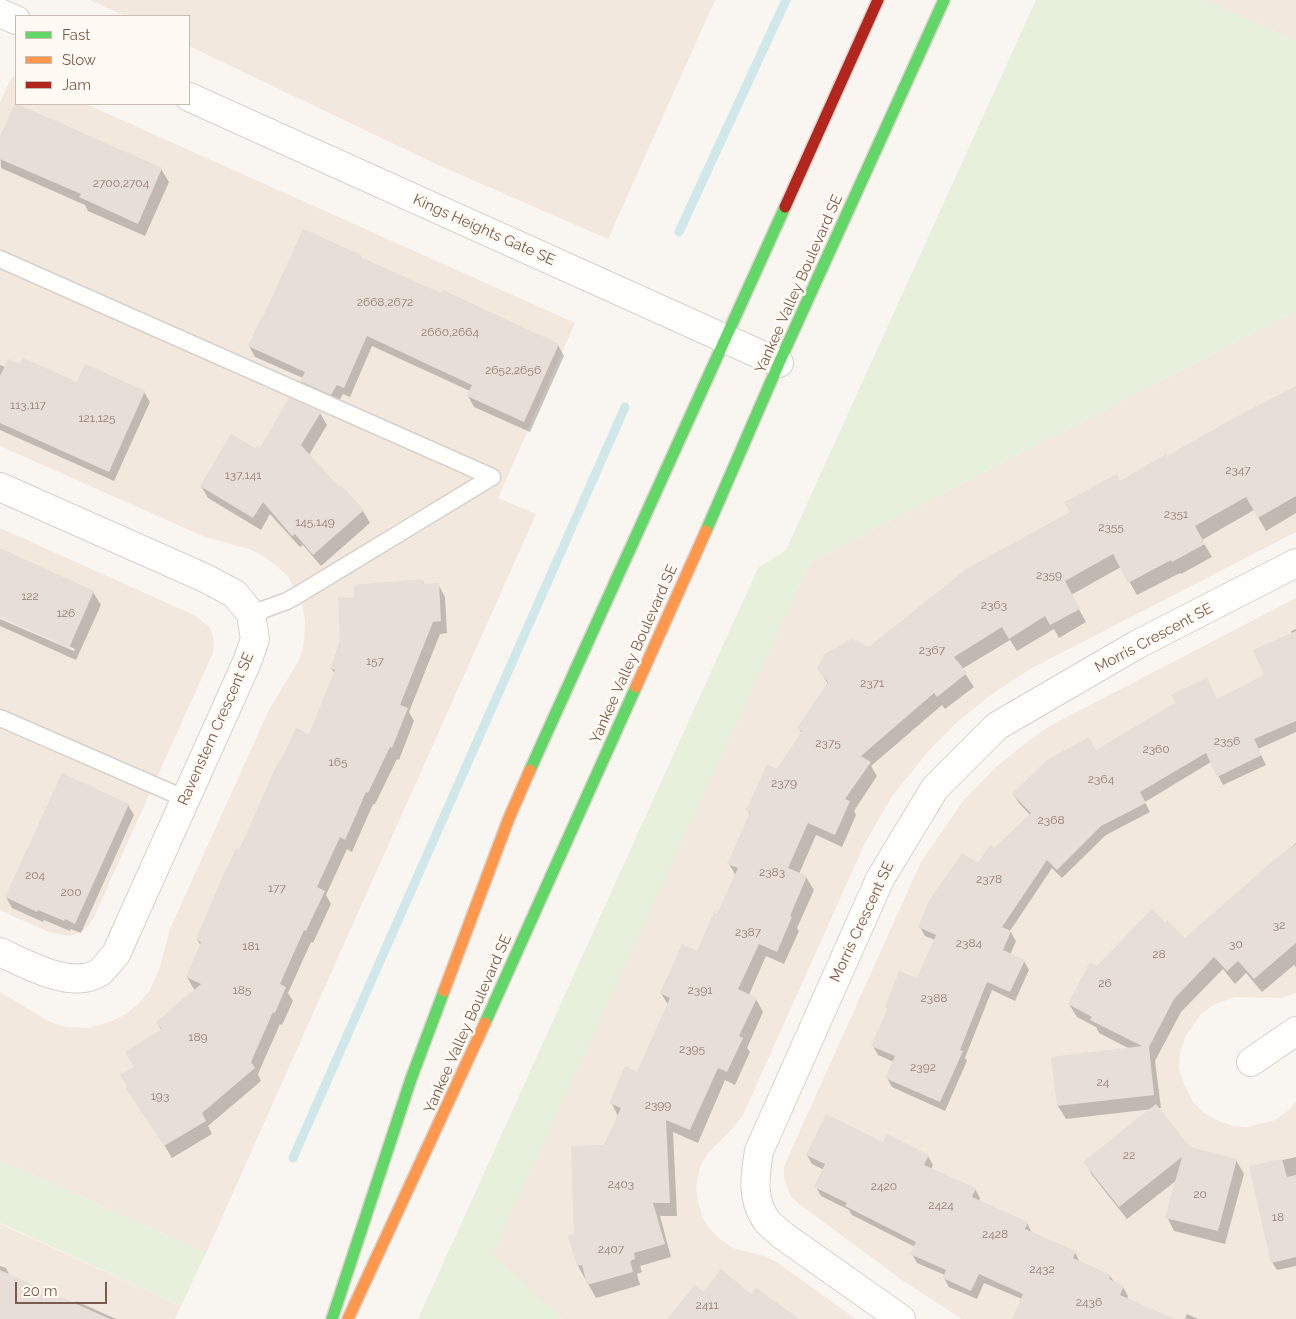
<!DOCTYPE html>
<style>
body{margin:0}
#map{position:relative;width:1296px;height:1319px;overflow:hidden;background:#f9f5f0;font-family:Raleway,sans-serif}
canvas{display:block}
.legend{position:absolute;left:15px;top:15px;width:175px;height:90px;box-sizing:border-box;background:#fffaf3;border:1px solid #cabbb1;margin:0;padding:6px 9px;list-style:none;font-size:15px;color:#7a5c4d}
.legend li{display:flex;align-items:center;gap:10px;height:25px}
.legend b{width:25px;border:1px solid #cabbb1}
.scale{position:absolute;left:15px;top:1282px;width:92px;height:22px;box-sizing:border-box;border:2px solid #7a5c4d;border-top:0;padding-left:6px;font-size:15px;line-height:18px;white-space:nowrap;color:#7a5c4d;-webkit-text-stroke:4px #fffaf3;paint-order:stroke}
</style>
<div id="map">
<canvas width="1296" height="1319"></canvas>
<ul class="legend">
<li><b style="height:6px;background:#63d668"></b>Fast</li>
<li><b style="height:6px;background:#ff974d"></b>Slow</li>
<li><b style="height:6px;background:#b3261e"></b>Jam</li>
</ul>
<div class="scale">20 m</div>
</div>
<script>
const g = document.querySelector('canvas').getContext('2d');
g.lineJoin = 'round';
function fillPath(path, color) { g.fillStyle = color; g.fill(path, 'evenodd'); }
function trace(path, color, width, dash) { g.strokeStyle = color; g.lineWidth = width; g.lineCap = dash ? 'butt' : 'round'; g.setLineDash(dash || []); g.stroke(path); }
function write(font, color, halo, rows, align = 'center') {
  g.font = font + ' Raleway,sans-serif'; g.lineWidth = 5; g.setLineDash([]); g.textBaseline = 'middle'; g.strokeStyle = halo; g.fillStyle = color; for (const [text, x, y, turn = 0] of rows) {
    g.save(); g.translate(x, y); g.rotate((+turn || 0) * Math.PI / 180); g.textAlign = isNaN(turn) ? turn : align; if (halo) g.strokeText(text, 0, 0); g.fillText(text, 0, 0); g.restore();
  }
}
fillPath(new Path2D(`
 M90,0H715L608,239L436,164L189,46V16H125Z
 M1204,0H1296V41Z
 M16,76V104H86L575,323L498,498L536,514L206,1253L0,1160V992L50,1022L66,1027L87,1028L110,1022L126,1014L139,1003L150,990L160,967L170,929L269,710L299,660L304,643L305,620L302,604L288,576L274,564L260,554L249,549L205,537L0,446V103L11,78Z
 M1296,311V532L1030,669L992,694L957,722L931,748L892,796L864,845L743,1115L732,1129L708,1153L700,1167L696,1187L698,1201L703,1219L712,1231L721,1240L733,1248L764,1256L775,1261L856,1319H562L491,1254L810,562Z
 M0,528L196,616L210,628L213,637L214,647L212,655L94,917L88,926L82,931L71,936L51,933L0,910Z
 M1296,598V993L1282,998L1235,997L1213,1005L1201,1014L1185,1037L1180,1052L1179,1069L1185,1086L1193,1102L1204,1113L1219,1121L1232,1126L1247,1127L1275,1120L1289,1110L1296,1102V1319H962L902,1280L798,1203L790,1195L784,1178V1167L790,1153L911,884L921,862L963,801L996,767L1022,746L1048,727Z
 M0,1224L181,1306L175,1319H0Z`), '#f2e8de');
fillPath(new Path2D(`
 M1036,0H1204L1296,41V311L810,562L492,1254L562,1319H418L758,568L786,550Z
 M0,1160L206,1253L181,1306L0,1223Z`), '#e7f0db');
fillPath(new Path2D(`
 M0,140L161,169L169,182L145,236L88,211L85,205L1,168Z
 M360,256L362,259L558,345L564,356L530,432L474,407L468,396L470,391L372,346L350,397L343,394L337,405L307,391L301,381L303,378L255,357L249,346Z
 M0,365L5,367L21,366L77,383L144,392L150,402L114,481L0,430Z
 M1296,387V513L1266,531L1254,510L1202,540L1212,557L1181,574L1180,573L1137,595L1121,567L1071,595L1086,622L1059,638L1054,629L1017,651L1010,640L962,669L974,687L945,709L942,705L871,766L877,776L854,811L856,815L842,847L816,835L799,874L806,877L814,890L797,928L799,931L784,964L766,956L749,995L756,999L763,1012L747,1048L750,1052L735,1085L725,1080L698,1143L673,1132L677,1216H660L671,1257L640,1266L642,1272L637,1274L640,1285L596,1298L578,1266L576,1235L605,1146L618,1116L611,1102L637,1073L668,1005L661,993L697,952L717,915L736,876L729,864L750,816L748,811L802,734L799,728L828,684L819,669L869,648L1072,513L1120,482Z
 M320,413L327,425L309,455L338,488L363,511L370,523L321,566L303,545L300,547L270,514L261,530L208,498L201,486L255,450L260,449Z
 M0,553L93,592L101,605L76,660L0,626V619L74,651L75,649L0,616Z
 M423,581L425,585L438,584L445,597L447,633L440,634L409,712L414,721L399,760L397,759L375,804H373L352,852L347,849L326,895L331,904L313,943L311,942L288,993L293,1001L282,1025L280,1024L258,1074L261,1081L208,1126L212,1134L172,1158L129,1086L135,1067L162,1031L157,1022L195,991L187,977L201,946L197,939L240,852L310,736L335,674L331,668L355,599Z
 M1296,629V732L1258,749L1266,765L1223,785L1211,762L1145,802L1150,812L1106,835L1062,878L1052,868L1010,931L1016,941L1010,955L1024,961L1029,970L1015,1001L992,990L965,1058L967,1061L945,1111L892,1087L887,1078L894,1062L878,1055L873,1046L889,1010L886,1006L917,980L935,940L925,936L920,927L978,865L1030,815L1019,803L1013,794L1096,752L1217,700L1266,676L1292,634L1291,631Z
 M128,805L134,815L81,933L71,929L70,931L44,920L43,922L12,908L6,897Z
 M1296,843V967L1294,965L1262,992L1246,973L1235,984L1223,969L1181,1012L1155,1061L1161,1108H1158L1189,1148L1236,1160L1244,1174L1225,1244L1174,1231L1167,1217L1177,1180L1127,1219L1092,1175L1085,1162L1153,1109L1066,1119L1058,1106L1130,1049L1099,1033L1096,1027L1077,1017L1069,1004L1097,967L1185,940Z
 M884,1144L928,1156L933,1165L931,1169L975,1189L980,1198L979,1201L1027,1223L1032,1233L1075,1252L1080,1263L1110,1276L1114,1282L1123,1287L1128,1296L1127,1299L1172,1319H1013L1022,1299L984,1283L977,1299L949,1287L944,1278L945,1275L917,1263L912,1254L915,1247L852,1215L849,1210L821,1196L816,1187L824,1170L812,1164L807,1155Z
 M1296,1157V1266L1277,1270L1272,1262L1251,1167Z
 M0,1266L6,1268L10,1276L75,1305L76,1301L116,1319H0Z
 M1187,1314L1198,1319H1185Z`), '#0003');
trace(new Path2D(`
 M679,232L786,0
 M293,1158L625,407`), '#d0e8ea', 9);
fillPath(new Path2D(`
 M15,103L162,168L138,224L79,197L81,194L0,159V136Z
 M303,229L361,255L360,257L434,290L442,293L443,290L559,344L524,422L467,396L472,385L367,336L344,388L337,385L331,395L300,381L305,372L248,346L262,316L263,317Z
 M23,358L77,382L85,364L145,391L109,472L0,423V376L8,359L20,364Z
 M1296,386V496L1258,518L1246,497L1195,526L1205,544L1172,562L1171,560L1128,583L1113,554L1065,581L1080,609L1050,625L1045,616L1009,639L1002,627L954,657L967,673L937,697L934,693L861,756L871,762L845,799L850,801L835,835L808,823L788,868L807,876L790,916L792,917L777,952L759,944L738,989L757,998L739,1036L743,1038L727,1072L718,1068L690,1130L666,1120L670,1203H653L665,1244L634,1253L635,1259L630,1261L633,1272L587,1285L582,1265L577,1266L568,1236L574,1234L571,1146L604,1145L621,1108L609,1103L625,1066L637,1072L670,998L660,993L682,944L697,951L714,912L717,914L738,868L727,864L750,813L746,811L767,764L777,769L802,731L797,728L828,682L817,669L824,654L852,639L869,647L968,568L1070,512L1064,502L1117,474L1120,481L1166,454L1167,456L1234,418Z
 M289,398L321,412L301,445L339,487L341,485L364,510L313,555L295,534L292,536L263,502L253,518L200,486L231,434L255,448L257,446L260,448Z
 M0,548L94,591L69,648L0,617Z
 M423,579L424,584L439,583L441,621L433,622L400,705L408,708L392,748L390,747L368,793L366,792L345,840L340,837L317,887L325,891L306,931L304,930L280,984L286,987L275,1013L273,1012L251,1062L255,1068L202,1113L206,1121L164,1146L125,1087L127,1086L120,1075L134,1067L125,1052L162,1029L156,1022L201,984L186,977L201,942L196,939L222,878L236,849L239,850L279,760H281L296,728L309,734L335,670L330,668L340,643L338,597L354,598V585Z
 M1296,631V721L1254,739L1262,755L1217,777L1206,753L1140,792L1146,803L1101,826L1057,870L1047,860L1002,927L1011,931L1003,950L1025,960L1010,992L987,982L960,1050L963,1051L940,1102L885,1078L895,1056L871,1046L888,1008L885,1007L899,971L917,978L936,935L918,927L929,901L962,853L978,863L990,845L994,848L1031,813L1012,794L1047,760L1089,737L1096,750L1175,703L1171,695L1207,678L1217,699L1264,675L1253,650Z
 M62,773L129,804L75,924L65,919L64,921L38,910L37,912L5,897Z
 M1296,844V943L1254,979L1238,961L1227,971L1214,957L1174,999L1149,1047L1154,1095L1057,1106L1051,1057L1142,1046L1090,1020L1092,1017L1068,1004L1090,962L1097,966L1152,909L1165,922L1167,920L1185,938L1274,860Z
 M1156,1104L1190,1147L1237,1159L1218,1231L1165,1218L1182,1157L1119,1207L1083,1162Z
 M826,1114L883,1142L887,1134L929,1155L924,1165L976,1188L972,1197L1028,1222L1025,1229L1076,1251L1073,1258L1111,1275L1109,1279L1124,1286L1120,1295L1175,1319H1012L1023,1294L979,1274L971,1291L943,1278L946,1270L910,1254L916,1242L845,1206L847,1203L814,1187L825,1164L806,1155Z
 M1282,1159L1287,1177L1296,1175V1257L1271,1263L1249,1166Z
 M721,1269L751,1294L756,1288L799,1319H667L695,1285L703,1292Z
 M0,1270L110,1319H0Z`), '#e6ded7');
const lane = new Path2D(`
 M0,259L492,477L296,596L287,601L251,614
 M0,718L186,799`);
const street = new Path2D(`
 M0,13L16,20
 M189,97L779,363
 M0,487L205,578L235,594L251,614L255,639L247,662L116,954C111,959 106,967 100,972C73,991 26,964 0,952
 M1251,1062L1296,1031
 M901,1319L782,1235C777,1230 771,1226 767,1221C751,1200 755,1175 759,1151L880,879L935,788L997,726L1138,644L1296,563`);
const fast = new Path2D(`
 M706,531L779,363L944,0
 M530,770L785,207
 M485,1023L636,687
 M332,1319L411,1079L444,991`);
const slow = new Path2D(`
 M636,687L706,531
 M444,991L509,818L530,770
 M348,1319L485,1023`);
const jam = new Path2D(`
 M785,207L878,0`);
trace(lane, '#d7d1cb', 19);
trace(street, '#d7d1cb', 30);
trace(fast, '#d9d2cb', 14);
trace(slow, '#d9d2cb', 14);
trace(jam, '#d9d2cb', 14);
trace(lane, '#fefefd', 16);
trace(street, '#fefefd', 28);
trace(fast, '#63d668', 11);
trace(slow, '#ff974d', 11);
trace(jam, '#b3261e', 11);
write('12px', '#977e72', null, [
 ["2700,2704",121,183],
 ["2668,2672",385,302],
 ["2660,2664",450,332],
 ["2652,2656",513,370],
 ["113,117",28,405],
 ["121,125",97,418],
 ["2347",1238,470],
 ["137,141",243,475],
 ["2351",1176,514],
 ["145,149",315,522],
 ["2355",1111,527],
 ["2359",1049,575],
 ["122",30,596],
 ["2363",994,605],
 ["126",66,613],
 ["2367",932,650],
 ["157",375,661],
 ["2371",872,683],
 ["2356",1227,741],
 ["2375",828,743],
 ["2360",1156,749],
 ["165",338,762],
 ["2364",1101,779],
 ["2379",784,783],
 ["2368",1051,820],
 ["2383",772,872],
 ["204",35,875],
 ["2378",989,879],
 ["177",277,888],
 ["200",71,892],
 ["32",1279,925],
 ["2387",748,932],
 ["2384",969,943],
 ["30",1236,944],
 ["181",251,946],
 ["28",1159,954],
 ["26",1105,983],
 ["185",242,990],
 ["2391",700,990],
 ["2388",934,998],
 ["189",198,1037],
 ["2395",692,1049],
 ["2392",923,1067],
 ["24",1103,1082],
 ["193",160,1096],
 ["2399",658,1105],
 ["22",1129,1155],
 ["2403",621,1184],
 ["2420",884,1186],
 ["20",1200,1194],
 ["2424",941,1205],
 ["18",1278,1217],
 ["2428",995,1234],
 ["2407",611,1249],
 ["2432",1042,1269],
 ["2436",1089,1302],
 ["2411",707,1305]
]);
write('15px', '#7a5c4d', '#fffaf3', [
 ["Kings Heights Gate SE",484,230,24],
 ["Yankee Valley Boulevard SE",799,284,-66],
 ["Morris Crescent SE",1154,638,-28],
 ["Yankee Valley Boulevard SE",634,654,-66],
 ["Ravenstern Crescent SE",216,729,-66],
 ["Morris Crescent SE",862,922,-65],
 ["Yankee Valley Boulevard SE",468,1024,-66]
]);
</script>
